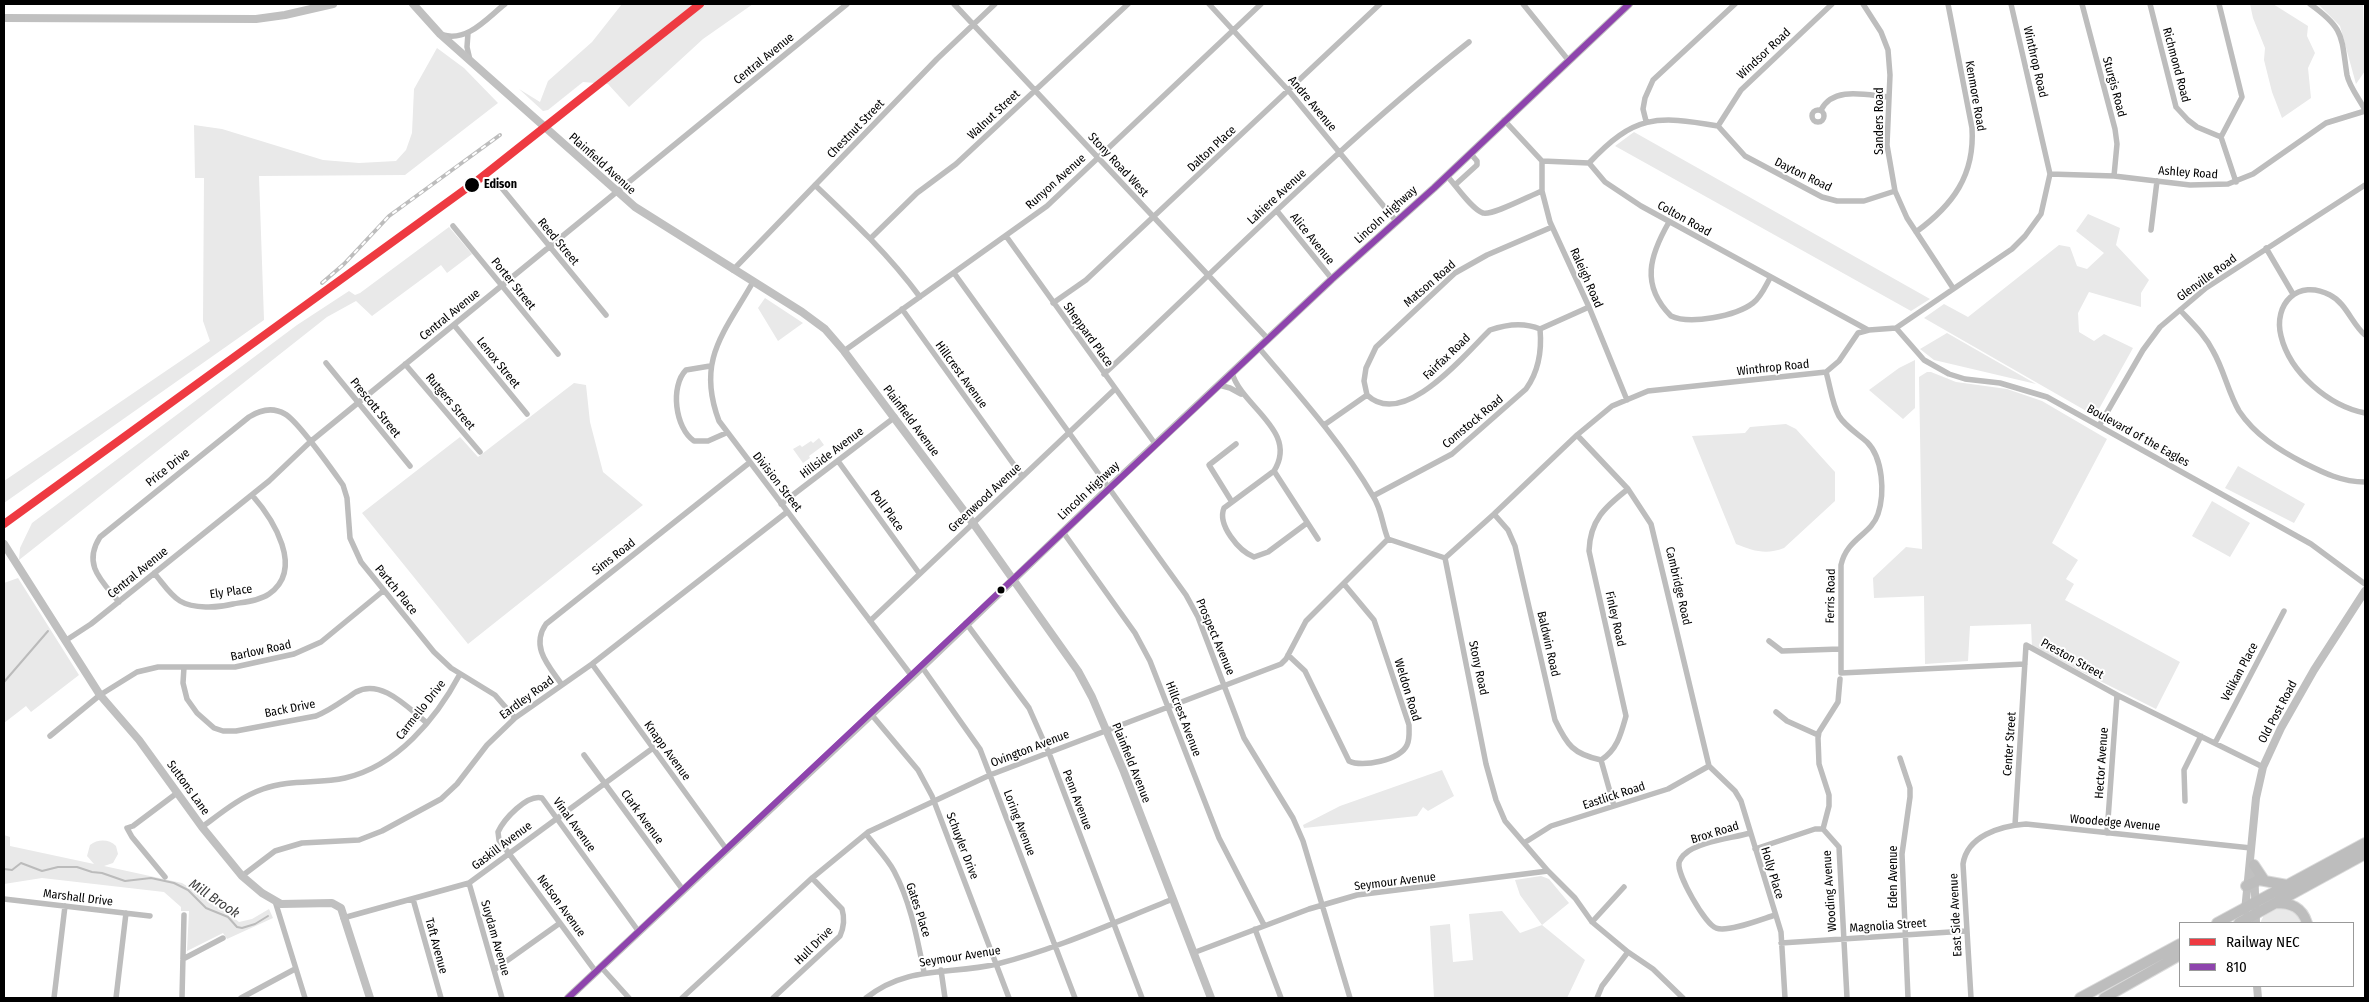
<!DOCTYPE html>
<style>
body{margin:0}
#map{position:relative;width:2369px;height:1002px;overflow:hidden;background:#fff;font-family:"Fira Sans Condensed",sans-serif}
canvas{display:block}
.frame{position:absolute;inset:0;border:5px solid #000;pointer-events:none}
.legend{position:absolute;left:2179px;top:922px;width:175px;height:65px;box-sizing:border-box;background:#fff;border:1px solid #999;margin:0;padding:6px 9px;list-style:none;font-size:15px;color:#000}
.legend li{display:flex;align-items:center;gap:10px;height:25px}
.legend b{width:25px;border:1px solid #999}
</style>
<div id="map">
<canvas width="2369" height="1002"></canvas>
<div class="frame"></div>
<ul class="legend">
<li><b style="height:6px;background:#ee3a41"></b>Railway NEC</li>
<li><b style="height:6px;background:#8e44ad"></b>810</li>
</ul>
</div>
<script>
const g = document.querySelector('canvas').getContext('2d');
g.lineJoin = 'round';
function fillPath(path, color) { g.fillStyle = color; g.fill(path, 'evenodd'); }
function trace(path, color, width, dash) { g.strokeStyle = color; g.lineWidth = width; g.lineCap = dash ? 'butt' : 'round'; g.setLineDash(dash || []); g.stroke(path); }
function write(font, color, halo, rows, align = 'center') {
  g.font = font + ' "Fira Sans Condensed",sans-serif'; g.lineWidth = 4; g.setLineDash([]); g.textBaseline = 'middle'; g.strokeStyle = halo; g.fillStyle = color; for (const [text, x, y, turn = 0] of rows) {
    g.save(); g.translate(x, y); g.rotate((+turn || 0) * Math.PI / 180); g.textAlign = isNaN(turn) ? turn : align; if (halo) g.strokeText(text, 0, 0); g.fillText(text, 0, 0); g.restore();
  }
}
fillPath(new Path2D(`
 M622,4H753L703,39L629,107L608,84L583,82L548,110L543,111L519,89L540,102L548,81L592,42Z
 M2250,4H2273L2308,26L2307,36L2315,53L2308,68L2311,98L2282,118L2272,92L2264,60L2265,48L2253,18Z
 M2318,4H2363L2365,71L2356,84L2340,26Z
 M437,48L464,68L498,103L405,175L259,176L264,320L4,503V481L210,341L203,321L204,178H195L194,125L222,129L323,160L359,163L396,161L406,150L412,133L414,89Z
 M1634,132L1930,299L1911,311L1615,146Z
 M2088,214L2120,228L2116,245L2149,280L2141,293V307L2089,292L2078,313L2079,332L2094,341L2104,334L2133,348L2095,416L1924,318L1944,304L1968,317L2059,245L2070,247L2077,266L2087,269L2104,253L2076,231Z
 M449,227L472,254L447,273L441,265L372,316L356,301L327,317L19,560L20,548L32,523L297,325L349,291L355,295L360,293Z
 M765,298L803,323L778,341L758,308Z
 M1947,333L2036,384L1934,360L1920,349Z
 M1915,360V408L1903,419L1869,390L1899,368Z
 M1927,372H1931L1956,382L2007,389L2042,401L2107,439L2052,543L2078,560L2066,579L2074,584L2065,600L2180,662L2156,709L2032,647L2031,624L1970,626L1968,661L1925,664L1924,596L1874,598L1873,578L1906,547L1922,549L1919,377Z
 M574,383L586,385L590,422L603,472L643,505L468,644L362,513L460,437L478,457Z
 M1786,424L1796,429L1835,472V501L1784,548C1766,555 1753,551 1736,544L1692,436L1745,433L1750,427Z
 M819,438L824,445L809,456L810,458L803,463L793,449L800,445L802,447L811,441L813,443Z
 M2238,466L2305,504L2294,523L2225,488Z
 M2212,501L2250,523L2230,557L2192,536Z
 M18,578L79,675L31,712L26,706L4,723V583Z
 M1442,770L1454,796L1428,811L1423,807L1417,816L1304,828L1303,825L1340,806Z
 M4,835L10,837V846L94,864L87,856L90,845C98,839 109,839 116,846L118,854L113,863L104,866L182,883L220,907L239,922L252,919L269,909L273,918L227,939L223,933L187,951L189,911H181V907L164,892L42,878L4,884Z
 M1541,876L1549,879L1569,903L1542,925L1585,960L1567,998H1434L1430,926L1450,924L1453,962L1473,960L1469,914L1502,911L1520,933L1542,925L1520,895L1515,880Z
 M2278,907L2293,908L2304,923H2260L2264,915Z`), '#e9e9e9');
trace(new Path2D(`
 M4,682L48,631
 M4,869L12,870L21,863L42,871L58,867H77L92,872L102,873L125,881L151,878L174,883L188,890L206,908L228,917L237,927L242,928L255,924L268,916`), '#bbb', 2);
const highway = new Path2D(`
 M2254,865L2264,880
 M2246,886L2259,880L2287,885
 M2276,903C2291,903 2302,907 2307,923
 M2217,923L2365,843
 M2239,923L2365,854
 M2080,998L2180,944
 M2104,998L2180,955`);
trace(highway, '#dbdbdb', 12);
trace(new Path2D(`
 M954,4L1268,339
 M1209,4L1288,90L1396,221
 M1523,4L1569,61
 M1863,4L1881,32L1888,50L1890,75L1887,145L1895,191L1907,218L1953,288
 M2082,4L2115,129L2117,144L2114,176
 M2150,4L2176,107L2188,120L2197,127L2221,137
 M2219,4L2242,97L2221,137
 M2310,4C2345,29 2341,36 2347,75C2349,86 2360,100 2365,110
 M468,33L467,47L470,60
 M443,35C468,42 487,18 505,4
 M1821,110C1833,86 1866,95 1889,97
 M1812 116a6 6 0 1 1 12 0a6 6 0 1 1-12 0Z
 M1504,120L1542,161L1589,163L1605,182L1641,206L1868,330
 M1646,121L1643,109L1645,98L1653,80L1735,4
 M1718,126L1745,156L1822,197L1837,201H1864L1895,191
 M1718,126L1741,90L1832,4
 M2221,137L2236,182
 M1542,161V191L1550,222L1589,307L1627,400
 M1589,163C1634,115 1656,115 1718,126
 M2050,174L2114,176L2190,185L2228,184L2253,174L2326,123L2365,111
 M1447,176C1455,184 1472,210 1483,213C1492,216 1531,195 1542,191
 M496,181L606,315
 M815,185C853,221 889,255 920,297
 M1455,185L1477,165V161L1470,153
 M1277,211L1332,279
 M1669,222C1650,255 1640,285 1671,316C1690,325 1736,316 1753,303C1761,297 1765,287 1770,278
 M453,226L558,354
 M2151,230L2157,181
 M1916,232C1953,205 1975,175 1972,128L1948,4
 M1006,236L1156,445
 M871,238L917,193L956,164L1128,4
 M2266,248L2293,294
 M733,270L937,59L995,4
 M954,273L1186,595L1198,617L1244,738L1293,818L1303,841L1350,998
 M753,282C724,333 696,360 719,421L911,675
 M1053,303L1086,280L1380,4
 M902,309L1022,476
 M2180,310C2192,323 2205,335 2213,351C2224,370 2228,392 2239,411C2255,435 2279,450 2304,463C2324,473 2342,482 2365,482
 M454,325L527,414
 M1896,328L1924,360L1949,374L1965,379L2000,383L2047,397L2311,544L2365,584
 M2365,335C2352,324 2346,303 2330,295C2298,278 2273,304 2281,336C2290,373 2329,406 2365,413
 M1259,348C1299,395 1342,443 1373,496C1382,510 1382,525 1388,539L1445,558
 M844,351L1047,206L1261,4
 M326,363L410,466
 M405,364L480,452
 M710,366L686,370C670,386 675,428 694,441H708L726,433
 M1826,372C1830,385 1832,404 1839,416C1845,426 1858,434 1867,442C1883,458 1885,493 1878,514C1871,535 1847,538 1841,565V673L2025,664
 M1232,373C1242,407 1299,431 1274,471L1224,508C1217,525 1239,551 1254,557L1268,552L1307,523
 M1104,374C1224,262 1340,144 1469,42
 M1219,385L1230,388L1241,394
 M1367,395L1364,381L1366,368L1376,347L1455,273L1487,255L1552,227
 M1367,395C1404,430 1465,354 1490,330C1507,324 1524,322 1540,329L1589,307
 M1324,425L1367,395
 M2099,426L2143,350L2160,327L2206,288L2365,185
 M1577,435L1628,489L1651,524L1709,766
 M838,461L919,573
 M1274,471L1318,539
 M1373,496L1452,454L1526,389C1539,371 1542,351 1540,329
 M1232,502L1209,465L1236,444
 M781,504L895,417
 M1494,514L1508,530L1515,546L1555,720C1567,745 1573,754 1601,760
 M1063,532L1135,633L1150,661L1219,838L1264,925
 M1445,558L1494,514L1577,435L1612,406L1648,391L1826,372L1839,361L1858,333L1869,330L1896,328L2012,249L2025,236L2041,214L2050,174L2011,4
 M1445,558L1486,764L1496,800L1505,821L1548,871L1575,898L1592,922L1628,952L1653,969L1683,998
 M154,573C162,582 170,595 180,601C193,609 218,608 233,604C244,602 259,601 269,594C305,569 273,519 252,495
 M119,602C102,581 82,565 100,537L249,417C260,410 273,407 285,414C298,421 333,471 343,485L347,498L350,538L361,562L434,652L451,668L495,695L515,718
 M870,621L1115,389
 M966,623L1029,708L1049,753L1142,998
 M65,641L91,624L269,481L310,442L847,4
 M1769,641L1782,651L1840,649
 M1288,655L1305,671L1349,761C1362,768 1400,760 1407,745C1410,739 1409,732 1409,725L1374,620L1344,584
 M592,664L727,850
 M184,667L183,683L187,699L197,713L214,728L223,731H236L316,716C331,710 342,701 356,692C381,678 408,708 426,722
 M922,667L980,749L1075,998
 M562,685C549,666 530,647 546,624L749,463
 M1776,712L1787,721L1818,735
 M871,714L918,770L932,796L1009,998
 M50,736L100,695L137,672L158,667H235L294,654L321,642L383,591
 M2215,743L2284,611
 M584,755L683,890
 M1900,758L1910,788V797L1902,854L1908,998
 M1601,760C1617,750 1621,734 1626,716L1589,551C1590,520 1605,507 1628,489
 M1601,760L1614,806
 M1709,766L1735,791L1741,801L1781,932L1785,998
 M2185,801L2184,770L2201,736
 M2015,825L2026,645L2117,695L2263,767
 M202,827C221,813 240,797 263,789C290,779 318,784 345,778C397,766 436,719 460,674
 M1823,829L1829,806V795L1819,764L1818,738L1819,732L1838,702L1840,679
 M1750,833C1733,838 1697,842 1685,854C1683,855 1679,861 1679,863C1677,875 1705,924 1716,928C1727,933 1762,919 1775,915
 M2107,833L2117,695
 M866,834C875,846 887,858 894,871C911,903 917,938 924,972
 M1524,843L1551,826L1668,789L1709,766
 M1755,849L1815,829H1823L1839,847L1847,998
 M242,876L275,851L302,843L359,840L382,831L441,799L457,784L487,745L515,718L592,664L787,512
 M165,877L132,837L127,828L133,826L177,793
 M469,883L502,998
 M4,899L150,916
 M413,899L441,998
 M275,901L305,998
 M343,918L469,883L653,748
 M1592,922L1624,887
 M1255,929L1281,998
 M1781,943L1966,931
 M1193,953L1309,909L1357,895L1548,871
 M183,959L223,938
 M601,967L629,998
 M494,970L560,923
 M941,970L945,998
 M596,972L499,840L498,832C504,819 527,794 542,798L639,932
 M54,998L65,906
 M116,998L126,913
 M182,998L184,915
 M241,998L295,969
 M682,998L812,878L868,832L990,775L1281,664L1286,659L1306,621L1388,539
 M773,998L840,936C844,927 845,919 842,909L812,878
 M866,998C907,965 950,975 997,964C1057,949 1115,922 1173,899
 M1597,998L1602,986L1628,952
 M1971,998L1963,864C1967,836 2000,826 2026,824L2251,848`), '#bdbdbd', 5.5);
trace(new Path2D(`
 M413,4L440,34L635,207L802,312L825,329L844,351L973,523L1078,671L1092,697L1124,772L1211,998
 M4,18L256,19L285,15L333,4
 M4,544L100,695L139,740L202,827L242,876L262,893L281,904L332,903L341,908L370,998
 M2254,865L2256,923
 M2245,911L2256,798L2263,767L2281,728L2314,670L2365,591
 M2257,986L2258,998
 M568,998L922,667L1109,488L1332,279L1434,188L1629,4`), '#c0c0c0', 8);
trace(highway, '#bdbdbd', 10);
const rail = new Path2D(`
 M322,283L344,264L389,216L500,135`);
trace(rail, '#bdbdbd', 4);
trace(rail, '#fff', 2, [5.5]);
trace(new Path2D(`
 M568,998L1332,279L1434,188L1629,4`), '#8e44ad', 6);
trace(new Path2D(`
 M4,524L478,180L700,4`), '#ee3a41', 8);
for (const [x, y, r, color] of [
 [472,185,8,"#000"],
 [1001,590,4.5,"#000"]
]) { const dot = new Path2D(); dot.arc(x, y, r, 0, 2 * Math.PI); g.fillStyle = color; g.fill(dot); trace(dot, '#fff', 2); }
write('12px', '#000', '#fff', [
 ["Windsor Road",1764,54,-43],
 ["Central Avenue",764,59,-39],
 ["Winthrop Road",2035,62,77],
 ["Richmond Road",2176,65,75],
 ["Sturgis Road",2114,87,75],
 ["Kenmore Road",1975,96,80],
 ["Andre Avenue",1312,104,50],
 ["Walnut Street",994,115,-43],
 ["Sanders Road",1880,121,-90],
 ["Chestnut Street",856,129,-46],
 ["Dalton Place",1212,149,-43],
 ["Plainfield Avenue",602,164,42],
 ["Stony Road West",1118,165,47],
 ["Ashley Road",2188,173,4],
 ["Dayton Road",1803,175,26],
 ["Runyon Avenue",1056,182,-42],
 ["Lahiere Avenue",1277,197,-43],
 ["Lincoln Highway",1386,215,-42],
 ["Colton Road",1684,219,29],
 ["Alice Avenue",1312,239,51],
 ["Reed Street",558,242,50],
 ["Raleigh Road",1586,278,66],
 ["Glenville Road",2207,278,-36],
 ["Porter Street",513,284,51],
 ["Matson Road",1430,284,-41],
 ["Central Avenue",450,315,-39],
 ["Sheppard Place",1088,335,54],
 ["Fairfax Road",1447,357,-44],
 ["Lenox Street",498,363,51],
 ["Winthrop Road",1773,368,-6],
 ["Hillcrest Avenue",961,375,54],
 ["Rutgers Street",450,402,50],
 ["Prescott Street",375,408,51],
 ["Plainfield Avenue",911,421,53],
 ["Comstock Road",1473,422,-40],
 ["Boulevard of the Eagles",2138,436,29],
 ["Hillside Avenue",832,453,-37],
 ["Price Drive",168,468,-39],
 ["Division Street",777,482,52],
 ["Lincoln Highway",1089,491,-43],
 ["Greenwood Avenue",985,498,-43],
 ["Poll Place",887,511,54],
 ["Sims Road",614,557,-38],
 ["Central Avenue",138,573,-39],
 ["Cambridge Road",1678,586,77],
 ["Partch Place",396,590,51],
 ["Ely Place",231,592,-8],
 ["Ferris Road",1831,596,-89],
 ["Finley Road",1615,619,77],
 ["Prospect Avenue",1215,637,67],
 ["Baldwin Road",1548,644,77],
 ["Barlow Road",261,651,-12],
 ["Preston Street",2072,659,29],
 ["Stony Road",1478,668,78],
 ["Velikan Place",2240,672,-62],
 ["Weldon Road",1407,690,73],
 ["Eardley Road",527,698,-36],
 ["Back Drive",290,709,-11],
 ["Carmello Drive",421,710,-52],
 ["Old Post Road",2278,712,-62],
 ["Hillcrest Avenue",1183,719,69],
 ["Center Street",2010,744,-86],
 ["Ovington Avenue",1030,749,-21],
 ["Knapp Avenue",667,751,54],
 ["Plainfield Avenue",1131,763,68],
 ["Hector Avenue",2102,763,-86],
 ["Suttons Lane",188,788,54],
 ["Eastlick Road",1614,796,-18],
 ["Penn Avenue",1077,800,69],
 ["Clark Avenue",642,817,54],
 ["Loring Avenue",1019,823,69],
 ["Woodedge Avenue",2115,823,5],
 ["Vinal Avenue",574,825,54],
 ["Brox Road",1715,833,-17],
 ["Gaskill Avenue",502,846,-37],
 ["Schuyler Drive",962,846,69],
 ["Holly Place",1772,873,73],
 ["Eden Avenue",1894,877,-90],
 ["Seymour Avenue",1395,882,-7],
 ["Wooding Avenue",1830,891,-94],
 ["Marshall Drive",78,898,7],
 ["Nelson Avenue",561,906,54],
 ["Gates Place",918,910,72],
 ["East Side Avenue",1956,915,-93],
 ["Magnolia Street",1888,926,-4],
 ["Suydam Avenue",495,938,74],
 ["Taft Avenue",436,946,75],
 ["Hull Drive",814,946,-45],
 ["Seymour Avenue",960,957,-9]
]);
write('bold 12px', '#000', '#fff', [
 ["Edison",484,185]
], 'left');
write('italic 14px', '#3f3f3f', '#fff', [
 ["Mill Brook",214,899,34]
]);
</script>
